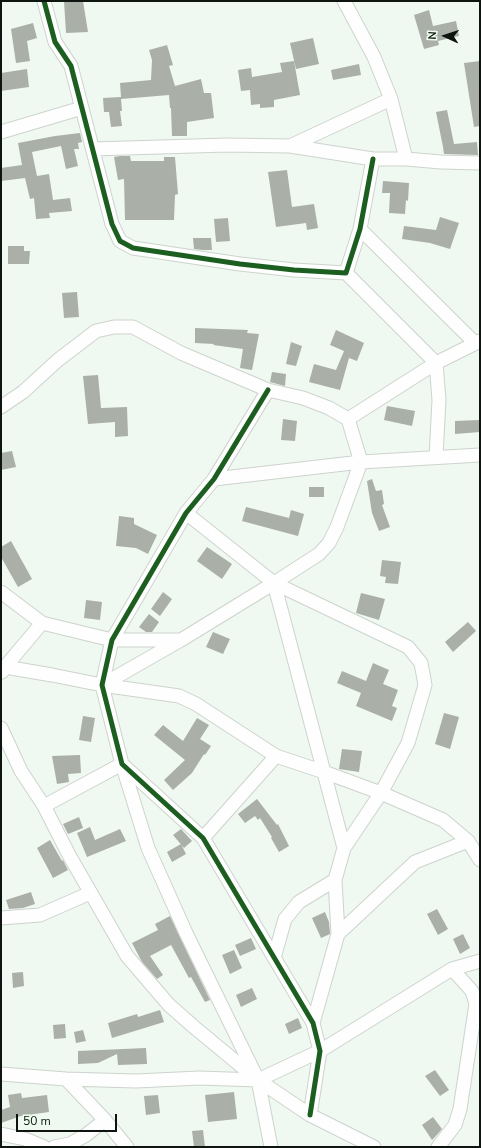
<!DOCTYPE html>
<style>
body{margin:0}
#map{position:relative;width:481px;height:1148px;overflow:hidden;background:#f0f9f1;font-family:"Nunito Sans",sans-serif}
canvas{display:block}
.frame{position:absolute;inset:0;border:2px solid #0e140f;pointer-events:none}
.north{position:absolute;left:425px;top:16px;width:40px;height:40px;-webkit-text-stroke:3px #ecfdee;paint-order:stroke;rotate:273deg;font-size:11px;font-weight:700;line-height:16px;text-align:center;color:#0e140f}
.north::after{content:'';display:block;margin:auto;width:14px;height:18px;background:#0e140f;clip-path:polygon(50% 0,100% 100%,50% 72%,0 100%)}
.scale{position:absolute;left:16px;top:1114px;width:101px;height:18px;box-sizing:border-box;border:2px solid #0e140f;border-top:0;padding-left:5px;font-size:12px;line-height:14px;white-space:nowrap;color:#0e140f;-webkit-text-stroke:3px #ecfdee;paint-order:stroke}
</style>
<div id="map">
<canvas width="481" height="1148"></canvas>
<div class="frame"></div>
<div class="north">N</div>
<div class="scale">50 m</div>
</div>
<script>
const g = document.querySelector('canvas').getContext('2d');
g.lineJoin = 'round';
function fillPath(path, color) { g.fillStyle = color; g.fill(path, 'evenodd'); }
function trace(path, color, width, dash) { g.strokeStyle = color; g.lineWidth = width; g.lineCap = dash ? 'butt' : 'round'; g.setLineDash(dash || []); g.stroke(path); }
fillPath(new Path2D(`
 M64,1H83L88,32L66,33Z
 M429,10L433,26L456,21L459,36L438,41L439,45L424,49L414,15Z
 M33,23L37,38L27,41L30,61L16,63L11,29Z
 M313,38L319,64L296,69L290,43Z
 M167,45L173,65L169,66L175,86L201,79L204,93H211L214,118L187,122V136H172L171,108H170L169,95L121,99L122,111H120L122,126L111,127L109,112H104L103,98L121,97L120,83L151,80L152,60L149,50Z
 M294,61L300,95L274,100V107L260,108V104L251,105L250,90L241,91L238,70L251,68L252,77L282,72L280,63Z
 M480,61V126L474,127L464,63Z
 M359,64L361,75L333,80L331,70Z
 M27,69L29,87L1,91V73Z
 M447,110L454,144L477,142L478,155L444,154L443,147L436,112Z
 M80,133L82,142L78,143L79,149H74L78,166L66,169L61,146L32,152L37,176L49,174L53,200L70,198L72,211L49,213L50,218L36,219L34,198L30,199L25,178L1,181V168L22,165L18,143L55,136Z
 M120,156H130L131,161H164V157H175L178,194L175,195L174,220H125L124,179L118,180L114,157Z
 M287,170L292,207L314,204L318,228L307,230L306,223L276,227L268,172Z
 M383,181L409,183L408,201L406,200L405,214L389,213L390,193H382Z
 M440,217L459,223L450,249L430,243L402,239L404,226L436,230Z
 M228,218L230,241L216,242L214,219Z
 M193,238H211L212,250H203L194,249Z
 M8,246H24V251H30L29,264H8Z
 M77,292L79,317L64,318L62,293Z
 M195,328L248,330L247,333L259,334L252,370L240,368L243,349L213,345L214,344L195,343Z
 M336,330L364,343L357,361L349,358L340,390L309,382L314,364L336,370L344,351L330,345Z
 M291,342L302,346L296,366L286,364Z
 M272,372L286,374L285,386L270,382Z
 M98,375L101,408L127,407L128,436L115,437V422L88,424L83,376Z
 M387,406L415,411L412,426L384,420Z
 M283,419L297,421L295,441L281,440Z
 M480,420V432L455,434V421Z
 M12,451L16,467L1,470V453Z
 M372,479L376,491L382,490L384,504L382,505L390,527L379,531L372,513L367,481Z
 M309,487H324V497H309Z
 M246,507L289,518L291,510L304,514L298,536L242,521Z
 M119,516L134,518V524L157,535L148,554L136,548L116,546Z
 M11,541L32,579L18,587L1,557V547Z
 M207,547L232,564L222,579L197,561Z
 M382,560L401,562L398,584L385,583L386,577L380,576Z
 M163,592L172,599L160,616L151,609Z
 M361,593L385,599L379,620L356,613Z
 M86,600L102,602L100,620L84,618Z
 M149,614L159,622L152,632H146L139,627Z
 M468,622L476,631L453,652L445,642Z
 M213,632L230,639L223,654L206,647Z
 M373,663L389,670L383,684L398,690L392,706L397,708L392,721L356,706L361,693L337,683L342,671L366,681Z
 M444,713L459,717L450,749L435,744Z
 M83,716L95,718L91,742L79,740Z
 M197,718L209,725L200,739L211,746L205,755L204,754L192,773L173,790L164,780L185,760L154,735L163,725L183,741Z
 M342,749L362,751L359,772L339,769Z
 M80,755L81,773L68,774L69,782L57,784L52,756Z
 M257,799L277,825L278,824L289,846L279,852L271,838L272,837L260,818L258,820L255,816L245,823L238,814Z
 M79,817L83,828L68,834L63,824Z
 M90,827L95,840L120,829L126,841L87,857L77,833Z
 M181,829L192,841L184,848L173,835Z
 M50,840L62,861L63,860L68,870L53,878L37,848Z
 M181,844L186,854L172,862L167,852Z
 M31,892L35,904L23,908L9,909L6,900Z
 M437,909L448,929L438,935L427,914Z
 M325,912L329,922L330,933V934L321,938L312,918Z
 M170,916L210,1000L205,1002L191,977L189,978L171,945L150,956L163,975L157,979L142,962L132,943L158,930L155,924Z
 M463,934L470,948L460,954L453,939Z
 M251,938L256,949L240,956L235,945Z
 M234,950L242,968L230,974L222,955Z
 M23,972L24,986L13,988L12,973Z
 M252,988L257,999L241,1007L236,995Z
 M160,1010L164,1022L112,1038L108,1023L137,1014L138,1017Z
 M298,1018L302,1028L289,1034L285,1024Z
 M65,1024L66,1038L54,1039L53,1025Z
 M83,1030L86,1041L76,1043L74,1032Z
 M146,1048L147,1064L118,1065L117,1054L98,1063L78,1064V1051Z
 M435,1070L449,1090L440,1096L425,1076Z
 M234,1092L237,1119L208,1122L205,1095Z
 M21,1093L22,1098L47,1095L49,1112L21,1116L1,1123V1110L10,1107L8,1095Z
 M158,1095L160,1113L146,1115L144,1096Z
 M433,1117L442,1129L435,1137L432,1140L422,1125Z
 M203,1130L205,1147H194L192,1131Z`), '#aaafa8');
const minor = new Path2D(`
 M44,1L55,42L71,66L112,224L120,241L133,248L240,264L294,270L346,273L360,229L373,159
 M344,1L374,57L391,99L406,159
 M1,132L82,108
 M290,146L391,99
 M93,149L227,145L290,146L373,159H406L441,162L480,163
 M360,229L475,343
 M346,273L436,363L439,400L436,457
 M268,390L214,479L186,513L112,640L102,685L122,764L203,838L313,1023L320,1051L310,1115
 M1,407L23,392L58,360L96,331L114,327H133L181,353L268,390L303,398L329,408L348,419L436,363L480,341
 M214,479L361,462L480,455
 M186,513L274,583L408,647L421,663L425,685L408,743L381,793L344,848
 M1,592L42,623L112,640H181L274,583L319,554L329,543L337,527L361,462L348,419
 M5,667L52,675L102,685L179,696L196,704L276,756L324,772L381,793L443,820L468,841L480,860
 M2,672L5,667L42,623
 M102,685L179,641
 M1,728L21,771L44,806L69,855L127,956L169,1005L194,1027L258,1080L310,1115L374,1147
 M44,806L122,764L148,848L186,933L258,1080L271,1147
 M203,838L276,756
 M1,918L40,915L90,893
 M338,934L415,862L468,841
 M274,958L285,919L299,902L335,880L344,848L274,583
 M313,1023L338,934L335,880
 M1,1074L66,1079L136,1081L199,1078L258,1080L320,1051L452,969L480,961
 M66,1079L105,1120L127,1147
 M1,1134L25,1139L44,1147
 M54,1147L70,1144L86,1135L105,1120
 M438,1147L455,1125L460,1109L476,1004L472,991L452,969`);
trace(minor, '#cdd3cd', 15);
trace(minor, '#fdfefd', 13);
trace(new Path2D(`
 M44,1L55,42L71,66L112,224L120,241L133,248L240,264L294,270L346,273L360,229L373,159
 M268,390L214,479L186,513L112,640L102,685L122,764L203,838L313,1023L320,1051L310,1115`), '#1b5e20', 5);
</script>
